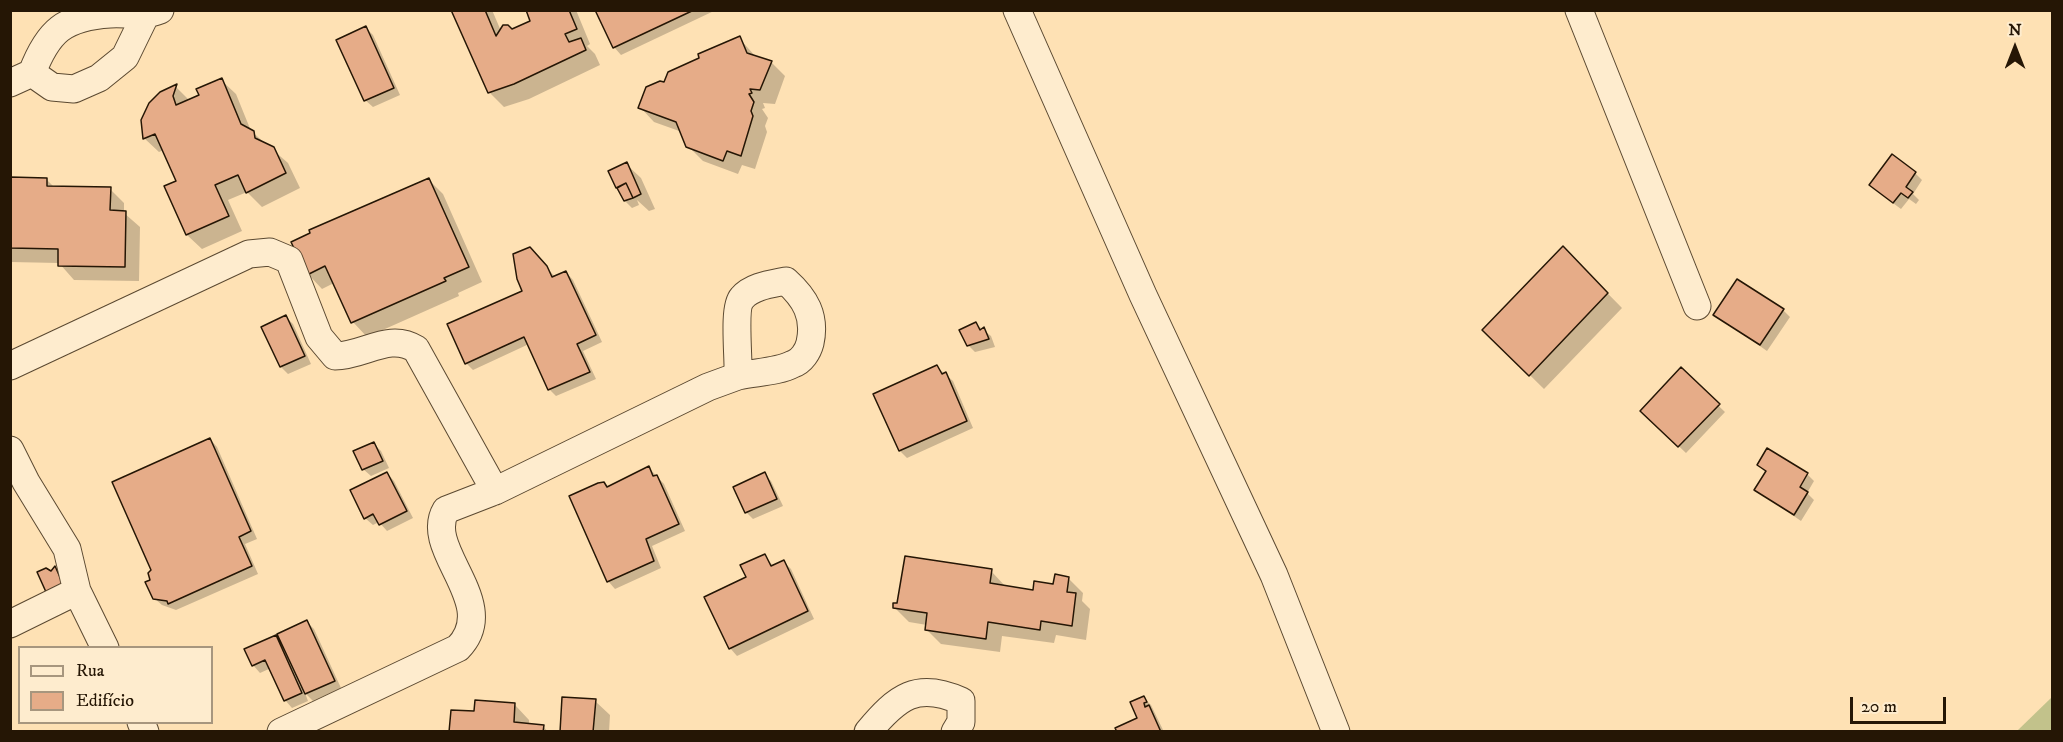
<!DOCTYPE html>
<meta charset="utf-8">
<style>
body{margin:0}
#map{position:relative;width:2063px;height:742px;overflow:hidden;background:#fee1b4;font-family:"IM FELL DW Pica",serif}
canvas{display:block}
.frame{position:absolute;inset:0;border:12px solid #251605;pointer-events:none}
.legend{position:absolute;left:18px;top:646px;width:195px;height:78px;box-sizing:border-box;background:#feecce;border:2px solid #a7967e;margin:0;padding:8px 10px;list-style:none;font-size:18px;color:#251605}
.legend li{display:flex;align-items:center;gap:12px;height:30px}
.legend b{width:30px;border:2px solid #a7967e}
.north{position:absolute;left:1985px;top:18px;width:60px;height:60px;-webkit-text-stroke:4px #feecce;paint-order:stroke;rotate:0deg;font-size:16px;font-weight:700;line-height:24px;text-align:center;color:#251605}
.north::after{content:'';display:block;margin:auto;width:21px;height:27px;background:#251605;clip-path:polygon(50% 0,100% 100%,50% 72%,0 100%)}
.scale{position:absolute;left:1850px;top:697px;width:96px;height:27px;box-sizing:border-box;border:3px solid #251605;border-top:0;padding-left:8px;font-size:18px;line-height:21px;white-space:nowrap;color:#251605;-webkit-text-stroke:4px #feecce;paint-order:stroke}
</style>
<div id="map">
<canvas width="2063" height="742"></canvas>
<div class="frame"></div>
<ul class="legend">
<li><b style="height:8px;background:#feecce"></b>Rua</li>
<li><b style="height:16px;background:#e6ac88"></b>Edifício</li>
</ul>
<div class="north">N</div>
<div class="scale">20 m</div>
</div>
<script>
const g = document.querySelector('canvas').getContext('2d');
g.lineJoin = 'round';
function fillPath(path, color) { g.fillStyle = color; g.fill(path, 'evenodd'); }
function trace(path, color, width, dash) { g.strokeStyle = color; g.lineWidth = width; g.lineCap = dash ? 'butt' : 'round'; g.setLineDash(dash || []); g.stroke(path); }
fillPath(new Path2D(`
 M2052,697V731H2017Z`), '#c2c28b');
fillPath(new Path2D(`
 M453,10H492L501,31L512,30L532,21L528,10H576L590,44L587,46L595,54L600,65L529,99L504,107L489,92Z
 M597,10H716L621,55L614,47Z
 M366,28L373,35L400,95L373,107L365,100Z
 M739,38L756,57L771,62L785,76L775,104L763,103L765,108L762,109L768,118L765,126L767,132L755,169L742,165L738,174L703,161L688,146L682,132L654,122L640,107L665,84Z
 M221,80L236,94L251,131L288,163L300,188L262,207L247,192L228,200L242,231L202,249L187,235L166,187L178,182L164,150L159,152L144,138L176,87L189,100Z
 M626,164L641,178L655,209L649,211L637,200L639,205L632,208L625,201L617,187Z
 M1915,173L1922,180L1913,194L1919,200L1916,204L1909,199L1901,209L1878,192Z
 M10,179L47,180L55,188L110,189L124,203V213L140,227L139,281L74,280L59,263L10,262Z
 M428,179L443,194L482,282L458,293L459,296L367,337L353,322L334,283L322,289L308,274Z
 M1563,248L1622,308L1544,389L1484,330Z
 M537,256L555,277L566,272L573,280L602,342L583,351L596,379L556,396L549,389L529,344L473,370L466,363L524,292Z
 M1783,310L1790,317L1767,351L1715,315Z
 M286,317L293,324L311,364L288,374L281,367Z
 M976,324L991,336L995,347L975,352L968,345Z
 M937,367L953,381L973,428L907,458L900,451L875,395Z
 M1681,370L1725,412L1686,453L1642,411Z
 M210,439L217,447L257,539L245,544L258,574L176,610L162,605L154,598L153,570Z
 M374,444L381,451L389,468L371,476L363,469Z
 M1758,465L1807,474L1814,481L1807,493L1814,500L1801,521L1756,490L1766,473Z
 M649,468L664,484L685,531L652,546L661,568L615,589L608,581L604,483L609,488Z
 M387,473L394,481L413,518L387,531L379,522L373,525L365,518Z
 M764,474L771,481L783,506L753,519L746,512Z
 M765,556L774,567L784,562L791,569L814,619L737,656L730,648L748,578Z
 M991,571L1006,587L1034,591L1068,578L1083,593L1082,601L1090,609L1086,640L1056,635L1054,643L1002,636L1000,652L941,644L926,629L927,625L909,622L894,607Z
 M307,622L314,629L341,688L313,701L305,693L308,701L292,708L285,700L271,668L260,673L253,665L246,650Z
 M1144,698L1151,705L1164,732H1119L1139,719Z
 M595,701L610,715L609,732H561Z
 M515,705L529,720V725L543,726L548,732H451L476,713Z`), '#0003');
const building = new Path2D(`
 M451,10H485L496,36L503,25H508L512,29L530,21L526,10H569L577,29L565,34L569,42L581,38L586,50L514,84L488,93Z
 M595,10H694L613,48Z
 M366,26L394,88L364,101L336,40Z
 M740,36L747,53L772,61L760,90L750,89L752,93L749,94L754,102L751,111L753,116L741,156L727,151L723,161L686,147L676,122L638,108L646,87L660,81L664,82L668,72L699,58L698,54Z
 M222,78L241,124L254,131L255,138L274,147L286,173L246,193L238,175L215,185L229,216L186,235L164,186L176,181L155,134L143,139L141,120L149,103L160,92L177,84L173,96L176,105L199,95L196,89Z
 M1892,154L1916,172L1906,187L1913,192L1908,198L1901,193L1893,203L1869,185Z
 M627,162L641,194L633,198L626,183L616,188L608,171Z
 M10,177L47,178V186L111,187L110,210L126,211L125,267L58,266V249L10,248Z
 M429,178L469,267L444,278L446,281L351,323L325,266L307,275L291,242L310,233L309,230Z
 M626,183L633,198L624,201L617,188Z
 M1563,246L1608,293L1529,376L1482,330Z
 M530,247L547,266L552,277L566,271L596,335L577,344L590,372L548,390L524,337L465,364L447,324L522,291L517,279L513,254Z
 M1737,279L1784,309L1760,345L1713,315Z
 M286,315L305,356L280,367L261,327Z
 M976,322L980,330L984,327L989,339L967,346L959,330Z
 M937,365L942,374L946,372L967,421L899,451L873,394Z
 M1681,367L1720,404L1678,447L1640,411Z
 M210,438L251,531L239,537L252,566L168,604L167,601L153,599L145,582L150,580L148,573L151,570L112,482Z
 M374,442L383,461L362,470L353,451Z
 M1767,448L1808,473L1800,487L1808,492L1794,515L1754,490L1766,471L1757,465Z
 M649,466L653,476L657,475L679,524L646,539L654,561L607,582L569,496L598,483L604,482L607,487Z
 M387,472L407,511L379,525L373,514L364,519L350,490Z
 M765,472L777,499L745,513L733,487Z
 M765,554L771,566L784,560L808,611L729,649L704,597L746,577L740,565Z
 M905,556L992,569L990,583L1033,590L1034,581L1053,584L1055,574L1069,577L1067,592L1076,593L1072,626L1041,621L1040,630L988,622L986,639L925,630L927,613L893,608V603H897Z
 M55,566L63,584L46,592L37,572L46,568L51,571Z
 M307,620L335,681L305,694L277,634Z
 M276,635L302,693L284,701L265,660L252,666L244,649Z
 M1144,696L1147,702L1144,703L1145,707L1149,705L1161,732H1117L1115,728L1137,718L1130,702Z
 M562,697L596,699L593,732H560Z
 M475,700L515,703L514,722L544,725L543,732H449L451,710L474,711Z`);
fillPath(building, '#e6ac88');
trace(building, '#251605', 1.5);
const minor = new Path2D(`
 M1017,10L1143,295L1274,575L1336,732
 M1579,10L1697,306
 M32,73L52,87L74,89L99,78L125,57L145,16
 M10,83L32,73C48,31 64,17 110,14C128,13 143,17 160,10
 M10,366L249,254L270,252L289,260L319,337L335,356C364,356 389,332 416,349L495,491
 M10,450L26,482L67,549L77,591L10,624
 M77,591L105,648
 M141,722L145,732
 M281,732L458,648C502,603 422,550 446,510L495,491L708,387L738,376C739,359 733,308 742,298C752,286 772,284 786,281C805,298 816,316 810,343C808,351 802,361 793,364C778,372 755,372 738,376
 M868,732C897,697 917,681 961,701V722L955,732`);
trace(minor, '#5b4931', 29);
trace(minor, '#feecce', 27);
</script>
